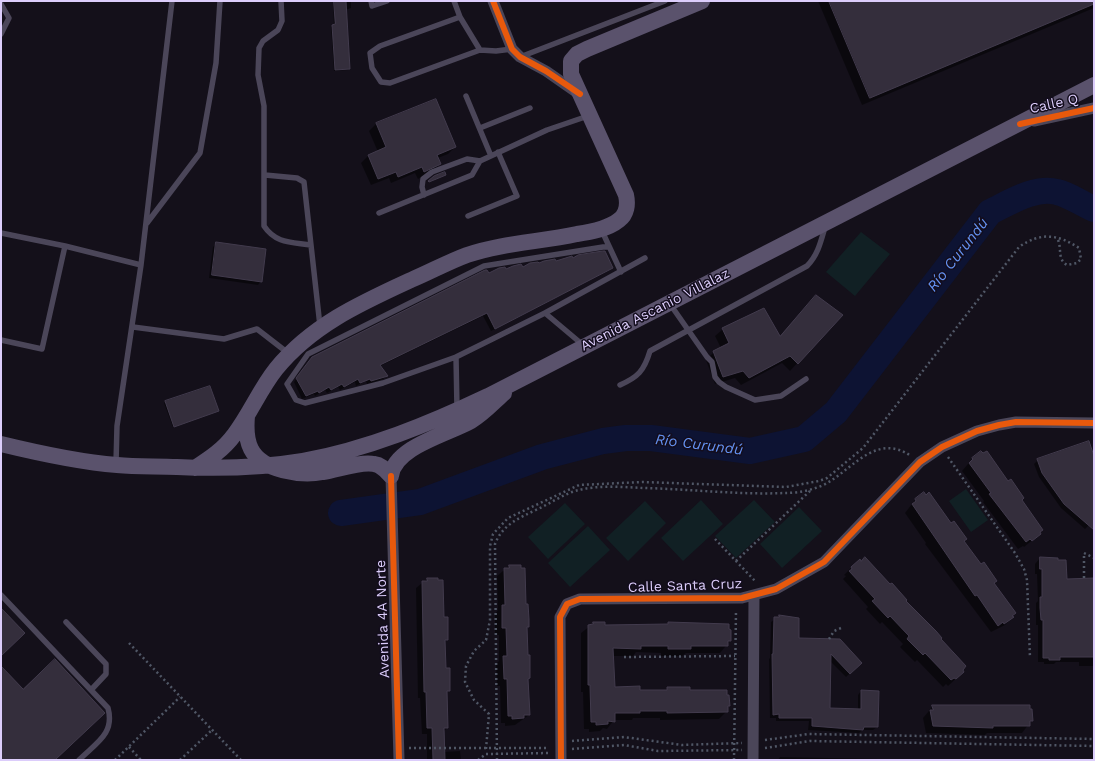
<!DOCTYPE html>
<meta charset="utf-8">
<style>
body{margin:0}
#map{position:relative;width:1095px;height:761px;overflow:hidden;background:#14101a;font-family:"Work Sans",sans-serif}
canvas{display:block}
.frame{position:absolute;inset:0;border:2px solid #dccdfb;pointer-events:none}
</style>
<div id="map">
<canvas width="1095" height="761"></canvas>
<div class="frame"></div>
</div>
<script>
const g = document.querySelector('canvas').getContext('2d');
g.lineJoin = 'round';
function fillPath(path, color) { g.fillStyle = color; g.fill(path, 'evenodd'); }
function trace(path, color, width, dash) { g.strokeStyle = color; g.lineWidth = width; g.lineCap = dash ? 'butt' : 'round'; g.setLineDash(dash || []); g.stroke(path); }
function write(font, color, halo, rows, align = 'center') {
  g.font = font + ' "Work Sans",sans-serif'; g.lineWidth = 3; g.setLineDash([]); g.textBaseline = 'middle'; g.strokeStyle = halo; g.fillStyle = color; for (const [text, x, y, turn = 0] of rows) {
    g.save(); g.translate(x, y); g.rotate((+turn || 0) * Math.PI / 180); g.textAlign = isNaN(turn) ? turn : align; if (halo) g.strokeText(text, 0, 0); g.fillText(text, 0, 0); g.restore();
  }
}
fillPath(new Path2D(`
 M861,232L890,254L855,296L826,272Z
 M966,489L988,520L971,532L949,501Z
 M701,500L723,524L683,561L661,538Z
 M754,500L775,522L736,558L715,536Z
 M645,501L666,523L628,561L606,538Z
 M565,503L585,524L548,559L528,537Z
 M799,507L822,531L782,568L760,544Z
 M588,526L610,550L570,587L548,563Z`), '#112024');
fillPath(new Path2D(`
 M333,1H351V8L345,10L349,69L348,70L334,71L331,27L334,26Z
 M818,1H1094V8L862,105Z
 M435,100L455,147L448,154L438,158L440,164L433,171L418,179L415,173L391,183L389,178L371,185L361,163L368,156L378,152L369,131L376,124Z
 M216,244L261,281L258,285L209,278L213,247Z
 M573,259L612,267L608,271L491,331L483,316L380,366L386,376L383,379L367,384L366,381L356,386L355,382L340,390L338,387L327,393L325,390L315,396L314,394L302,399L294,382L309,362L488,274Z
 M809,304L841,315L790,371L782,363L741,385L735,378L715,384L706,360L714,352L721,348L715,336L723,329L779,337Z
 M166,402L218,411L173,427L164,403Z
 M973,458L1021,500L1040,534L1024,547L1023,546L1018,549L983,502L984,501L962,471Z
 M1094,459V520L1085,529L1061,508L1039,477L1034,464L1038,460Z
 M924,494L963,542L993,583L1012,617L1005,625L991,632L925,544L926,543L905,513L915,500Z
 M1040,558L1057,559L1066,580L1094,579V666H1079V662H1056L1054,664H1044V662H1038V625H1036V603L1038,601L1037,574H1035V564Z
 M859,560L905,602L939,639L963,672L948,686L946,684L943,687L917,660L915,662L900,647L903,644L882,622L880,624L866,609L868,607L843,579L846,576L844,575Z
 M509,566L525,606L528,627L526,629L529,678L527,680L529,715L515,725L505,726V723H501L500,686H497L496,664L499,661V635H495V614L498,610L497,576Z
 M427,579L443,618L447,639L444,643L445,669L449,690L446,693L447,728L443,732L444,752L460,751L461,760H427V734H422L420,698H418L416,588Z
 M779,616L798,639L861,663L846,677L830,661L829,709L858,710V695L861,691L877,727L873,730H862L859,733L808,730L809,721H776V718H770L769,659L770,658L771,622Z
 M594,623L604,626L666,625L668,623L730,641L720,653H686L682,656H661V653L636,652L633,656H613L614,688L639,691H664L668,688L689,691L729,706L727,711L719,719L660,720V718H633L632,720H614L607,729L603,728L600,731L589,732V729H584L583,692H581V633Z
 M933,706L1032,720L1022,733H987L985,735L926,733L923,718Z
 M780,757L926,760H778Z`), '#0007');
trace(new Path2D(`
 M341,513L420,502L542,457L603,441L626,438H651L750,451L804,439L836,412L990,212C1009,203 1035,186 1057,192C1070,195 1082,204 1094,209`), '#0d1333', 26);
const building = new Path2D(`
 M334,1H346L350,69L335,70L332,25L335,24Z
 M829,1H1094V4L870,98Z
 M436,99L456,147L437,155L441,164L424,172L422,167L398,177L396,172L378,179L368,155L386,147L376,123Z
 M445,172L446,175L429,182L428,181L434,176Z
 M216,242L266,249L262,282L212,275Z
 M603,251H605L613,268L495,329L487,313L380,365L388,376L371,381L370,379L360,383L358,379L344,387L342,384L331,390L329,387L319,393L318,391L306,396L296,378L312,357L485,270H487L489,273L499,268L505,267L506,269L513,266L521,264L523,267L530,263L538,262L539,263L544,261L555,259L556,261L572,256L573,258L578,255Z
 M816,295L843,315L798,364L790,356L749,378L743,371L723,377L713,351L729,343L722,328L764,308L780,336Z
 M210,386L219,411L174,427L165,401Z
 M1089,441L1094,456V530L1064,504L1042,473L1037,459Z
 M981,451L983,453L987,451L1008,481L1011,479L1024,498L1022,500L1043,530L1040,532L1041,534L1032,541L1030,539L1026,542L989,494L991,493L969,463L973,459L972,458Z
 M924,492L926,495L929,492L951,523L954,521L967,539L964,541L981,564L984,562L997,581L994,583L1016,613L1012,616L1014,617L1004,624L1003,622L998,626L977,595L975,596L912,504L916,501L915,499Z
 M865,557L890,584L892,583L907,600L906,601L936,631L942,638L941,639L966,666L963,670L964,672L956,679L954,678L951,680L925,653L923,655L907,639L909,636L890,616L888,618L872,601L875,599L849,571L852,569L851,567L860,559L861,561Z
 M1040,557L1058,558V560H1066L1067,579L1094,578V657H1060V660H1049V658H1043V620H1041L1040,608V597H1042V569H1040Z
 M509,565H521V568H525L526,604H528L529,619V627H527L528,655H530V678L528,679L530,715H524V718L512,719V716H508L507,679H504L503,656H507L506,628H502V605H505L504,568H509Z
 M427,578H438V580H443L444,617H448V640H445L446,668H450V691H447L448,728H444L445,760H433L432,728H427L426,692H424L422,581H427Z
 M1,608L25,633L1,656Z
 M779,615L799,618V638L840,639L862,663L850,674L831,654L830,708L861,709V690L879,691L878,727H864L863,730L812,726V718H779V714L773,715L772,654H773L774,617H779Z
 M593,622H605V625L668,624V622L729,624V629L731,630V641H728V646H691V649H668V646H641V649L613,648L615,687L640,686V690H667V687H690V690H727V695H729L730,706H728V712L667,713V711H640V713H615V722L608,721V724L596,725V722H591L590,685H588V625L593,624Z
 M55,659L105,713L55,760H1V666L23,689Z
 M932,705H1030V709H1032L1033,721H1030V726H993V728L933,726L930,710H933Z`);
fillPath(building, '#342e3c');
trace(building, '#423b4d', 1);
trace(new Path2D(`
 M948,457L1015,553L1024,569L1027,580L1030,658
 M715,539L756,582
 M736,561L811,490
 M1084,578V553L1094,558
 M829,639L834,631L841,628
 M129,643L241,760
 M624,657L735,656
 M765,740L809,734L1094,739
 M572,741L624,737L682,745L742,743
 M129,747L141,760
 M409,748H548
 M765,748L810,741L1094,746
 M486,749L489,714L474,700L465,682L466,666L474,651L486,640L490,620V546L493,534L508,518L579,485L642,482L786,487L819,481L827,478L863,448L1019,247C1040,232 1058,234 1079,248L1081,259L1077,263L1067,265C1057,259 1062,249 1058,240
 M572,749L624,745L658,751L742,750
 M115,760L180,697
 M180,760L212,730
 M478,760L486,754L550,753
 M497,760L495,544C503,524 519,518 538,509C551,503 565,493 579,490C599,485 622,487 643,488C690,489 738,495 785,493C800,493 819,489 832,480C856,464 879,434 911,456
 M734,760L736,610`), '#505766', 2.5, [2, 3]);
trace(new Path2D(`
 M281,1L282,21L278,30L263,41L259,48L258,75L264,106V226C276,244 292,242 311,245
 M371,1L372,6L387,1
 M454,1L460,17L480,50
 M1,4L9,18L1,34
 M460,17L380,46L370,53L372,68L381,82L390,83L480,50L496,51L512,49
 M520,57L665,1
 M466,96L491,156
 M480,128L530,108
 M265,175L297,178L304,182L320,326
 M424,195L422,187L423,179L432,172L467,159L480,161
 M379,213L472,175L480,161L547,130L588,116
 M468,216L517,196L498,152
 M147,223L200,153L216,63L220,1
 M602,231L621,272
 M1,233L65,246L141,265
 M670,304L707,357L712,362L715,377L719,382L726,387L755,400L781,396L806,379
 M545,313L645,258
 M133,327L224,339L257,329L288,353
 M1,340L42,349L65,246
 M456,357L383,383L305,403L296,400L287,384L308,354L484,266L603,247H609
 M620,385C638,377 644,371 650,351L807,266C818,255 821,241 825,227
 M457,409L456,357L545,313L583,345
 M116,463L117,426L141,265L172,1
 M1,595L108,708C115,734 96,743 79,760
 M66,622L106,664V674L91,690`), '#4b4659', 5.5);
trace(new Path2D(`
 M493,1L512,49L520,57L546,71L579,94
 M1034,121L1094,108
 M391,476L399,760
 M561,760L560,617L567,604L580,599L742,598L776,589L824,562L920,462L942,447L977,431L999,425L1016,422L1094,423
 M753,760L754,595`), '#4b4659', 11);
trace(new Path2D(`
 M247,416C246,427 246,439 251,449C262,471 301,476 323,472C337,470 361,461 374,464C382,465 386,471 391,476
 M1,444C38,453 78,462 117,465C137,467 157,466 177,467C220,469 261,468 303,461C368,449 429,424 488,396L1094,85
 M195,468C209,459 224,449 234,435C250,414 260,389 276,369C312,325 361,303 411,280C430,272 448,262 467,255C502,243 540,242 577,234C591,232 608,229 619,220C627,214 628,204 626,195L571,74V61L577,54L587,49L702,1
 M391,476C394,447 448,434 471,421C483,414 493,403 504,393`), '#5a526c', 16);
trace(new Path2D(`
 M493,1L512,49L520,57L546,71L580,94
 M1020,124L1094,108
 M391,476L399,760
 M561,760L560,617L567,604L580,599L742,598L776,589L824,562L920,462L942,447L977,431L999,425L1016,422L1094,423`), '#e8590c', 6);
write('14px', '#dccdfb', '#130d1d', [
 ["Calle Q",1054,104,-12],
 ["Avenida Ascanio Villalaz",655,310,-27],
 ["Calle Santa Cruz",685,586,-2],
 ["Avenida 4A Norte",383,619,-92]
]);
write('italic 15px', '#6492f2', '#130d1d', [
 ["Río Curundú",958,255,-52],
 ["Río Curundú",699,445,7]
]);
</script>
